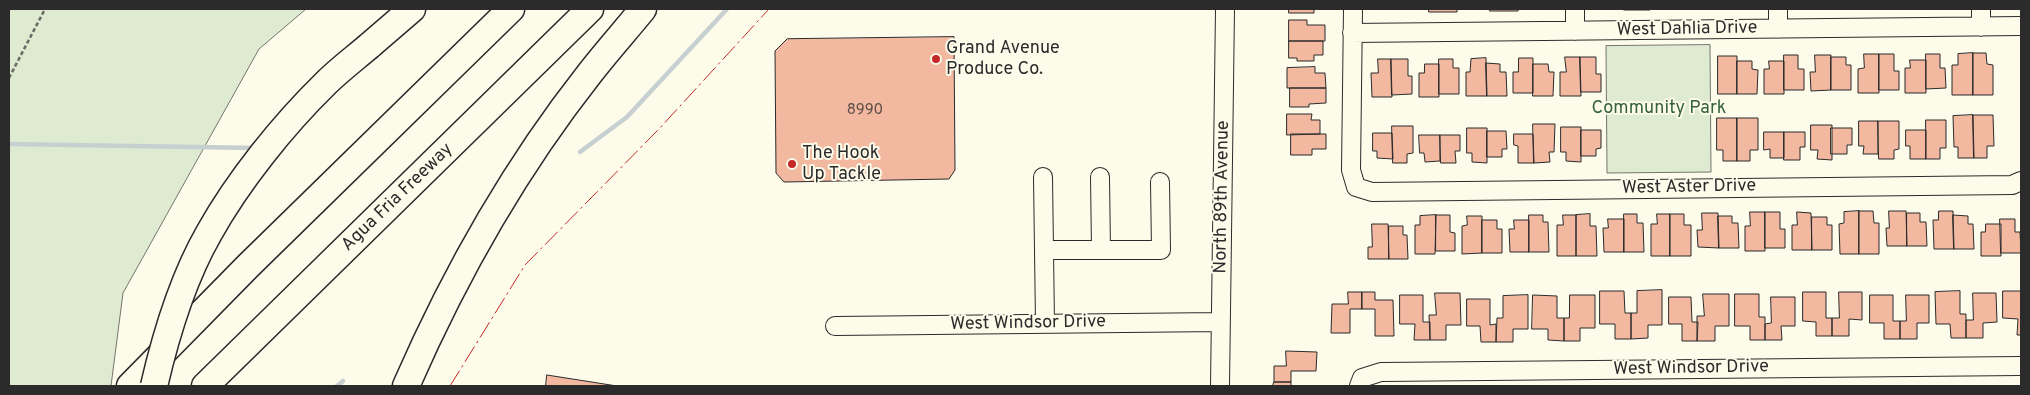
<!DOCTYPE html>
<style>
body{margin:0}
#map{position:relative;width:2030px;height:395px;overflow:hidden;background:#fdfbea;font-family:Overpass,sans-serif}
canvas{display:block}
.frame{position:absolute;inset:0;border:10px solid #2b2b2b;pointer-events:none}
</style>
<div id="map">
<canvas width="2030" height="395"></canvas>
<div class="frame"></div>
</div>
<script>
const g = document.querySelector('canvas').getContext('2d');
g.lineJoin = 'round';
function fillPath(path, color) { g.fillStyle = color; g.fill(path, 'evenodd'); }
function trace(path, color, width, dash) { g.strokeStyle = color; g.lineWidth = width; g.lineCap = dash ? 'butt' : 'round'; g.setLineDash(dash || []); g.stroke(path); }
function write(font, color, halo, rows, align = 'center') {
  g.font = font + ' Overpass,sans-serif'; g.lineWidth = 4; g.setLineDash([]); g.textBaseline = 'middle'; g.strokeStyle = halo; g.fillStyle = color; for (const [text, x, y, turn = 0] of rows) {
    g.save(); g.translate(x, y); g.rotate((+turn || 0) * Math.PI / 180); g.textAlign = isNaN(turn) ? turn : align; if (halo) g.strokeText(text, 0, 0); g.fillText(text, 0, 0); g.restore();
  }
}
const green = new Path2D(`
 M9,9H306L259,49L123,293L111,386H9Z
 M1710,45L1711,172L1607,173L1606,46Z`);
fillPath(green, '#deebd1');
trace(green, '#74746e', 1);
trace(new Path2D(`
 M9,144L256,148
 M580,152L627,117L727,9
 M337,386L343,381`), '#c7d0d0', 4.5);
const building = new Path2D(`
 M1289,9H1314V13H1289Z
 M1429,9H1457V12H1429Z
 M1490,9H1518V11H1490Z
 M1624,9H1650V10H1624Z
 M1289,20H1307V25H1325V41H1289Z
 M954,37L955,170L949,179L784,182L776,173L775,51L787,39Z
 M1289,41H1323V55H1314V61H1297V58H1289Z
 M1973,53V95H1952V65H1958V54Z
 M1973,53H1986L1987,64L1993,65V95H1973Z
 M1864,54H1879V93H1858V69L1864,68Z
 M1879,54H1894V71H1899V90H1879Z
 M1926,54H1940V68H1945L1946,88L1926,89Z
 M1784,55H1798V69H1804V90H1784Z
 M1815,55H1831V90L1811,91L1810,72H1815Z
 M1718,56H1737V94H1718Z
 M1565,57H1580L1581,96H1560V72H1566Z
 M1580,57H1596V74H1601V92H1581Z
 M1831,57H1846V65H1851V90H1831Z
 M1486,58L1487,96H1466V72H1470L1471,59Z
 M1519,58H1533V93H1513V72H1518Z
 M1378,59H1391L1392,97H1372L1371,73H1378Z
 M1391,59H1408V76H1412V94L1392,95Z
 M1439,59H1453V68H1459V94H1439Z
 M1910,60H1926V93H1905V68H1910Z
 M1737,61H1752V69L1758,70L1757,94H1737Z
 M1769,61H1784V94H1764V69H1769Z
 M1486,63L1500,64V72H1506L1507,96H1487Z
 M1425,64H1439V97H1419V73H1424Z
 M1533,64H1548L1549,72H1554L1553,96H1533Z
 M1315,67V73H1325L1326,88H1287V68Z
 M1290,88H1326V103L1309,104V107H1290Z
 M1287,114H1312L1311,120H1320V134L1287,135Z
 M1973,115L1974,158H1958V147H1954L1953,116Z
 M1973,115H1993L1994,146H1987V158H1974Z
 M1717,118H1737V161H1723V150H1717Z
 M1737,118H1758V150H1750V161H1737Z
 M1926,120H1946V148H1940V159H1926Z
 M1859,121H1878V154H1863L1864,146H1859Z
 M1878,121H1899V149L1894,150V159H1879Z
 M1533,124H1555L1554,152H1549L1550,162L1534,163Z
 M1811,125H1832V160L1817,159L1818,150H1811Z
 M1392,126H1413V153L1407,154V163H1393Z
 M1561,127H1581V162L1566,161V152H1561Z
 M1467,128H1487V163L1472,162V153H1467Z
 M1831,128H1852V145H1847V154H1831Z
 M1581,130H1601V148L1596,149V156H1581Z
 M1906,130H1926V159H1910V146H1906Z
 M1487,131H1506L1507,149H1502V157H1487Z
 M1764,132H1784V158H1770V149L1764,150Z
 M1784,132H1805V147H1800V160H1784Z
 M1373,133H1392L1393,159L1377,158V151H1373Z
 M1291,134H1326V149H1312V155H1291Z
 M1514,134H1533L1534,163H1518V146L1514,145Z
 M1419,135H1440V161L1425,162L1424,153H1420Z
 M1440,135H1460V151H1455L1456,163H1441Z
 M1859,211V254H1840L1839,224L1844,223V212Z
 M1859,211H1873L1874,223H1879V254H1859Z
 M1889,211H1906L1907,246H1887L1886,228H1889Z
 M1939,211H1953L1954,249H1934L1933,220H1938Z
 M1750,212H1765V251H1745V226H1750Z
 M1765,212H1780V229H1785V248H1765Z
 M1797,212L1811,213L1812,250H1792V225H1797Z
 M1702,213H1718L1719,248L1698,247L1697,230H1702Z
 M1907,213H1920V222H1926L1927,246H1907Z
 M1590,214V226H1596L1597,256H1576V215Z
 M1624,214H1637V223H1643L1644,252H1624Z
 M1657,214H1670V256H1651V224H1657Z
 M1670,214H1684V225H1691V256H1670Z
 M1436,215L1435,254H1415V225H1420V216Z
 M1436,215H1450V232L1455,233V251H1436Z
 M1529,215H1543V222H1548L1549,252H1529Z
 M1563,215H1576V256H1557V225H1563Z
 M1953,215L1968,216V224H1973L1974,249H1954Z
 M1467,216H1482V253L1462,254V226L1467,225Z
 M1718,216H1732V223H1738L1739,248H1719Z
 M1812,217H1827V225H1832V250H1812Z
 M1608,219H1624V252H1604L1603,228H1608Z
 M2000,219H2015V232H2020L2021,253H2001Z
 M1482,220H1497V229H1502V253H1482Z
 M1514,220H1529V252H1510L1509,229H1514Z
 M1372,224H1388L1389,259H1368V247H1372Z
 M1986,224H2001V256H1981V232H1985Z
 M1389,226H1403V235H1407L1408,259H1389Z
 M1662,290V325H1648V338L1631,339V313H1637V291Z
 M1600,291H1624L1625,313H1631V339H1615V324H1600Z
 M1960,291V314H1966V338H1951L1950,324H1936L1935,292Z
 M2003,291H2021V335H2017L2018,319L2003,318Z
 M1348,292H1362V309H1350V333H1331L1332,304H1348Z
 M1362,292H1375V300H1393L1394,336H1375V309H1362Z
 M1803,292H1826V318H1832V336H1816V322L1803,321Z
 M1839,292H1862V320L1849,319V336H1832V318H1839Z
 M1435,293H1460L1461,325H1446V340H1430L1429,315H1436Z
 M1973,293H1996L1997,322L1983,323V338H1966V320H1973Z
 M1703,294H1729V326H1715V341H1697V316H1704Z
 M1735,294H1759V317H1765V340H1750V326H1735Z
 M1400,295H1423V322H1430V340H1414L1415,324H1400Z
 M1528,295V329H1513V342H1496L1497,318H1503V296Z
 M1533,295L1557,296V318H1564V341L1548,340V329H1532Z
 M1570,295H1595V328H1580V341H1564V318H1569Z
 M1870,295H1893V321H1900V339H1884V323H1870Z
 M1906,295H1929V323H1917V339H1900V321H1906Z
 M1669,297H1691L1692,322H1698L1697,341H1682V324H1669Z
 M1771,297H1795V326H1781L1782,340H1765V324L1771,323Z
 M1467,299H1490V325L1496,324V342H1481L1480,326H1467Z
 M1286,351L1317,352L1316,371H1291V382H1274V366H1286Z
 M547,375L617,386H546Z
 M1274,382H1291V386H1273Z`);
fillPath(building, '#f2b8a0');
trace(building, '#2b2b2b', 1);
const minor = new Path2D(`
 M1353,9L1351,170L1356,187L1372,192L2012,185L2021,181
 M1778,9V29
 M1981,9V27
 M1575,31V9
 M1352,33L2021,26
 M1043,177L1045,324
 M1100,177L1101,250
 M1044,250H1161L1160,182
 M835,326L1221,322
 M1220,386L1225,9
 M1359,386L1362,378L1381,372L2021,366`);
const highway = new Path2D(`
 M369,46L412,9
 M130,386L248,266L511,9
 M205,386L590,9
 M406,386C454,276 515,168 590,73C607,51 626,30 643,9`);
trace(minor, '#2b2b2b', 20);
trace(highway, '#2b2b2b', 29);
trace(new Path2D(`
 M9,78L45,9`), '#6a6964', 2.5, [4, 2.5]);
trace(minor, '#fdfbea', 18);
trace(highway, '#fdfbea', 26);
const highwayBridge = new Path2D(`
 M154,386C166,334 182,280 209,233C238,181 283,125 326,83C339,70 355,58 369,46`);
trace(highwayBridge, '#2b2b2b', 29, []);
trace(highwayBridge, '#fdfbea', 26);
trace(new Path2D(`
 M450,386L525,265L659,129L769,9`), '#c62828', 1, [18, 4, 2.5, 4]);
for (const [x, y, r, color] of [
 [936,59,5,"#c62828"],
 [792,164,5,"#c62828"]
]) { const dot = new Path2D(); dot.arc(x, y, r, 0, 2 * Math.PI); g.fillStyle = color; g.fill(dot); trace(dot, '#fdfbea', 2); }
write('15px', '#5d4e48', null, [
 ["8990",865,111]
]);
write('18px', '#2b2b2b', '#fdfbea', [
 ["West Dahlia Drive",1687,30,-1],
 ["West Aster Drive",1689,188,-1],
 ["North 89th Avenue",1223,197,-89],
 ["Agua Fria Freeway",398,198,-44],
 ["West Windsor Drive",1028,324,-1],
 ["West Windsor Drive",1691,369,-1]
]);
write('18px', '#2b2b2b', '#fdfbea', [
 ["Grand Avenue",946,49],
 ["Produce Co.",946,70],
 ["The Hook",802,154],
 ["Up Tackle",802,175]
], 'left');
write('18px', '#34623c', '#fdfbea', [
 ["Community Park",1659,109]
]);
</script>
